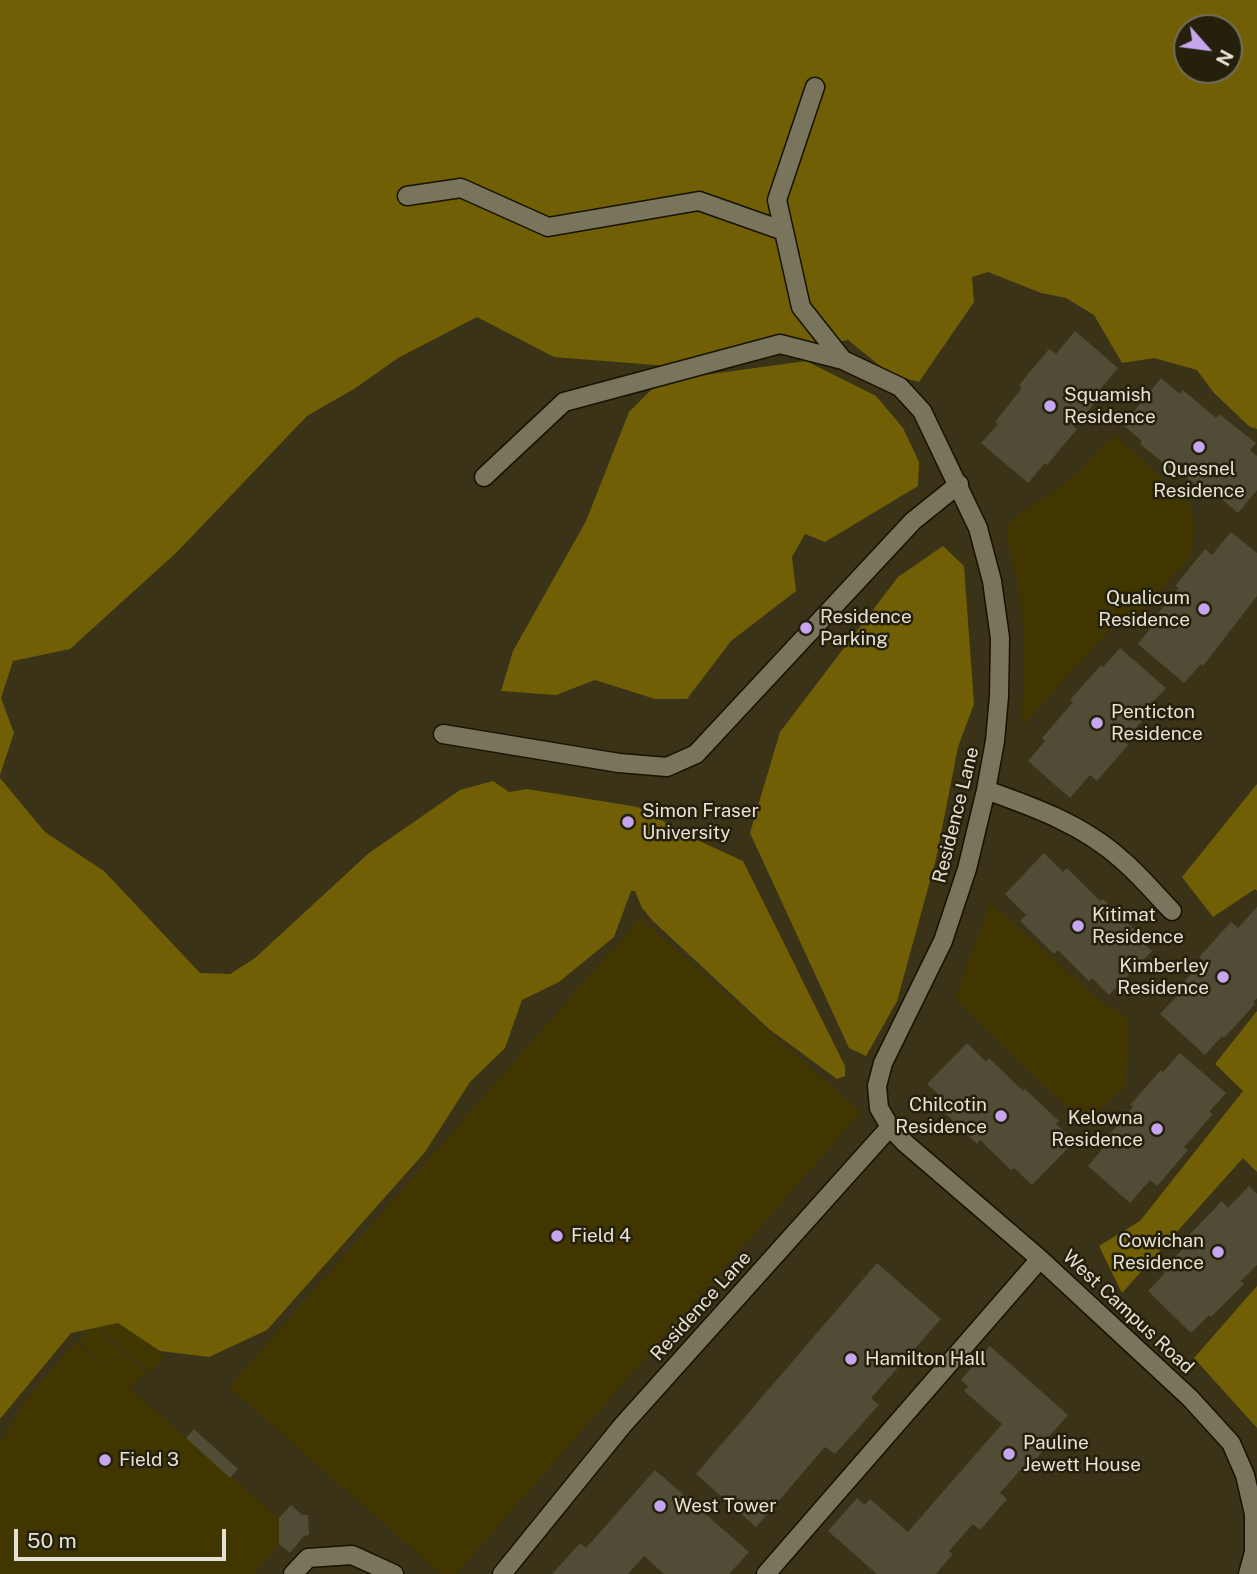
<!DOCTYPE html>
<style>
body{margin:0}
#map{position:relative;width:1257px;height:1574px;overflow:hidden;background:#2f2a15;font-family:"Public Sans",sans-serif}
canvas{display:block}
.north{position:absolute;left:1173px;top:14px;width:70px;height:70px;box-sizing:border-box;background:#25200b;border:2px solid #726e5c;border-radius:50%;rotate:118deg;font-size:19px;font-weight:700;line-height:28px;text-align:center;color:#e5e2d5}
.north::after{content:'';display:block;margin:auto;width:24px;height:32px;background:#c7a6f0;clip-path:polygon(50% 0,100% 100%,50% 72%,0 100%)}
.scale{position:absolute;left:14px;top:1529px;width:212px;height:32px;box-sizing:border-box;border:4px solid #e5e2d5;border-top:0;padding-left:9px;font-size:21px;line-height:24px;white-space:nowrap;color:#e5e2d5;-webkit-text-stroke:5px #25200b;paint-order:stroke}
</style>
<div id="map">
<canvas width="1257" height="1574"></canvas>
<div class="north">N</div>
<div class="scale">50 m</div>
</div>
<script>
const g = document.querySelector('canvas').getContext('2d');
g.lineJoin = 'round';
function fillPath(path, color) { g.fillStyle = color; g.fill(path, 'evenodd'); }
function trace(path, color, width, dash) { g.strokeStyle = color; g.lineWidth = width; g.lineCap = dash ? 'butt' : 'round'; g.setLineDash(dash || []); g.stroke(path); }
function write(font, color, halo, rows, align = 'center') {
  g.font = font + ' "Public Sans",sans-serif'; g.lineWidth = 5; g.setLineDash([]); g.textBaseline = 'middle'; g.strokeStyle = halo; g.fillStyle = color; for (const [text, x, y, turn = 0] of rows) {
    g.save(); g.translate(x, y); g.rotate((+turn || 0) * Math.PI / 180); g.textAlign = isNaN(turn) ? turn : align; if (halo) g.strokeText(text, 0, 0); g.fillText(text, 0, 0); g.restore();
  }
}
fillPath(new Path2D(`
 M0,0H1257V1574H0ZM1187,28H1229V70H1187Z`), '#3a3317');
fillPath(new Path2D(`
 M1114,434L1189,504C1195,522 1195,540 1189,558L1137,617L1113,626L1024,724L1021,720C1025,677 1026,634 1019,591C1016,569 1008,549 1006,527L1012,519L1077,474Z
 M990,903L1107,1007L1123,1015L1128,1020L1126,1080L1124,1088L1083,1123L955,999Z
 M640,918L861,1112L456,1574H441L229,1387Z
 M113,1310L165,1358L150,1373L98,1327Z
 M93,1325L145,1372L130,1389L279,1518V1544L253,1574H0V1442L31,1393L76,1342L126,1385L79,1341Z`), '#413600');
fillPath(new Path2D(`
 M0,0H1257V429L1250,427L1214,393L1197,370L1154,358L1122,363L1094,315L1066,298L1041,293L988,272L972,277L974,302L919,382L890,374L848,340L692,368L554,357L477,317L398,358L354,389L307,416L177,552L70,649L13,661L1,698L14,733L0,775ZM1187,28H1229V70H1187Z
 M806,361L876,396L903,428L919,462L918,486L825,542L805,534L792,557L796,591L731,641L687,699H655L595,680L556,695L501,691L513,651L586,521L629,412L660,381Z
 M943,546L964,566L974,704L958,747L936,859L897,1001L866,1056L849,1048L750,833L780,732L898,577Z
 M0,778L45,832L104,871L200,973L230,974L255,958L369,853L460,790L493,781L509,792L527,789L638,807L693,838L743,861L845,1066V1076L837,1079L769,1029L653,921L642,908L635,891H631L614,937L559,982L522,1000L505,1048L470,1082L425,1152L267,1330L209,1357L160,1351L118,1323L71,1333L0,1419Z
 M1257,784V891L1255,889L1213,917L1182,877Z
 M1257,1011V1172L1243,1158L1122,1293L1099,1246L1140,1221L1243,1091L1215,1064Z
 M1257,1286V1428L1194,1358Z`), '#705f05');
fillPath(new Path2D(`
 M1075,331L1118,368L1101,388L1105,391L1074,427L1077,429L1047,465L1045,463L1028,483L981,443L998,424L995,422L1022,388L1019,385L1049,349L1056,354Z
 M1161,378L1180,394L1183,390L1216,418L1219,414L1256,443L1250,450L1257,456V490L1238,513L1218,496L1215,500L1178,471L1176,473L1140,444L1142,441L1123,425Z
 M1231,532L1257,553V596L1203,666L1201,664L1184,683L1138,644L1153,625L1151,622L1179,588L1175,586L1205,549L1212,555Z
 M1120,648L1166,688L1149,706L1152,709L1124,742L1128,745L1097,781L1090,775L1070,798L1028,761L1045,741L1042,738L1073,702L1070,700L1101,665L1103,667Z
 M1044,853L1063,872L1067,868L1100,901L1103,899L1136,932L1134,934L1152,951L1109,995L1092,978L1089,981L1058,950L1054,954L1020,921L1026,915L1005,894Z
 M1257,907V998L1253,1002L1255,1004L1224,1038L1222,1036L1205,1055L1160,1014L1177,996L1174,993L1203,961L1199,957L1231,922L1238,928Z
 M967,1043L986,1062L989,1058L1023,1091L1025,1089L1059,1121L1056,1124L1075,1141L1032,1185L1014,1168L1011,1170L980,1140L977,1144L943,1111L949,1104L927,1084Z
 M1180,1053L1226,1093L1209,1112L1213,1114L1184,1147L1188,1150L1157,1186L1150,1180L1130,1203L1088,1166L1105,1146L1102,1143L1133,1107L1130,1105L1161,1070L1163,1072Z
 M1249,1186L1257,1194V1265L1241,1281L1244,1284L1211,1317L1209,1315L1191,1333L1148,1291L1165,1273L1162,1270L1193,1239L1189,1235L1222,1201L1228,1208Z
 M877,1263L941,1319L871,1398L879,1405L835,1454L825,1447L756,1527L696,1474Z
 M990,1346L1068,1415L1048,1438L1052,1441L1027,1469L1024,1466L1000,1493L1007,1499L980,1530L973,1524L949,1551L953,1554L936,1574H877L828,1531L857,1498L865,1505L870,1499L908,1532L1002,1424L964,1391L968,1386L961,1380Z
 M194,1429L238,1469L230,1478L186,1438Z
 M655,1470L749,1552L729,1574H664L644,1556L628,1574H552L580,1543L586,1548Z
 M291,1505L302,1515H308L309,1535L304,1536L290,1553L279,1544V1518Z`), '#514c36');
const minor = new Path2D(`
 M815,87L777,200L801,307L843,360
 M407,196L461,188L548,227L699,201L784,231
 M484,477L564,402L780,344L843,360L900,387L922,411L978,528L992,581L1000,638L999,696L995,741L986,790L967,869L943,941L883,1063L877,1086L879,1108L890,1127L905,1143L1040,1259L1190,1398L1231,1443L1245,1475L1254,1514V1552L1248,1574
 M443,734L619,763L667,767L696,754L913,521L959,484
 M986,790C1034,807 1084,825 1122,860C1140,875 1155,894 1172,911
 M293,1574L308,1558L352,1555L394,1574
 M502,1574L622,1426L890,1127
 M766,1574L1040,1259`);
trace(minor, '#171201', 21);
trace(minor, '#79745c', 18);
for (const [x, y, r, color] of [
 [1050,406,7,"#c7a6f0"],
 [1199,447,7,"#c7a6f0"],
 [1204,609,7,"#c7a6f0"],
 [806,628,7,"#c7a6f0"],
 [1097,723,7,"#c7a6f0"],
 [628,822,7,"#c7a6f0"],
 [1078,926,7,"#c7a6f0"],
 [1223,977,7,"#c7a6f0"],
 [1001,1116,7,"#c7a6f0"],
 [1157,1129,7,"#c7a6f0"],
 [557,1236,7,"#c7a6f0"],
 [1218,1252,7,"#c7a6f0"],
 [851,1359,7,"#c7a6f0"],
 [1009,1454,7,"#c7a6f0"],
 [105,1460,7,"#c7a6f0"],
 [660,1506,7,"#c7a6f0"]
]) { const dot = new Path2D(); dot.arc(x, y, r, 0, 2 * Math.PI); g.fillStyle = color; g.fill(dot); trace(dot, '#25200b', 2.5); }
write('19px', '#e5e2d5', '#25200b', [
 ["Squamish",1064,395],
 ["Residence",1064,417],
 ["Quesnel",1199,469,"center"],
 ["Residence",1199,491,"center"],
 ["Qualicum",1190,598,"right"],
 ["Residence",1190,620,"right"],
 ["Residence",820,617],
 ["Parking",820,639],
 ["Penticton",1111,712],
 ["Residence",1111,734],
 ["Simon Fraser",642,811],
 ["University",642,833],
 ["Kitimat",1092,915],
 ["Residence",1092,937],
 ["Kimberley",1209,966,"right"],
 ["Residence",1209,988,"right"],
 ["Chilcotin",987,1105,"right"],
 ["Residence",987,1127,"right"],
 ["Kelowna",1143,1118,"right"],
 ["Residence",1143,1140,"right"],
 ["Field 4",571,1236],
 ["Cowichan",1204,1241,"right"],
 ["Residence",1204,1263,"right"],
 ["Hamilton Hall",865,1359],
 ["Pauline",1023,1443],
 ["Jewett House",1023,1465],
 ["Field 3",119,1460],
 ["West Tower",674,1506]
], 'left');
write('19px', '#e5e2d5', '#25200b', [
 ["Residence Lane",956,815,-76],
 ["Residence Lane",701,1306,-48],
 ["West Campus Road",1128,1312,43]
]);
</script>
